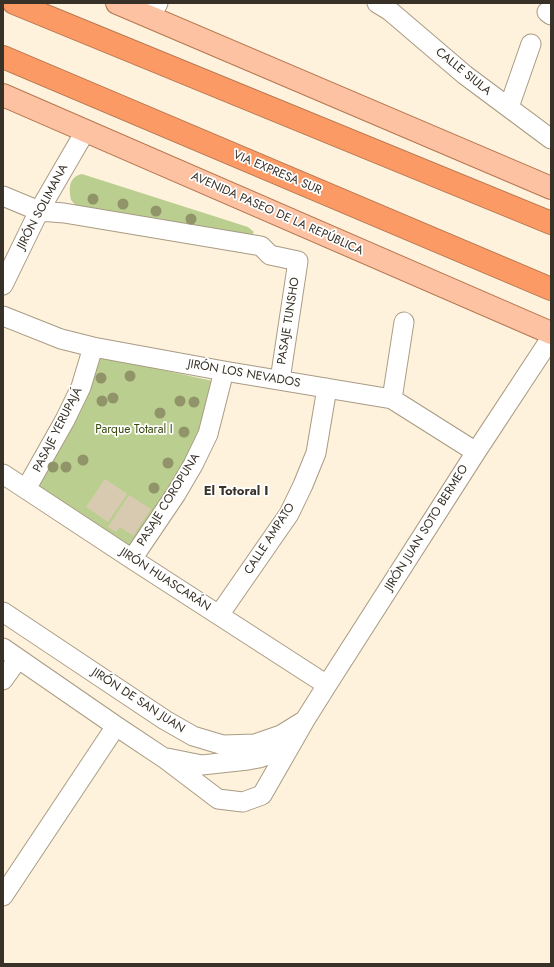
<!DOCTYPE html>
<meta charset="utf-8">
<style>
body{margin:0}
#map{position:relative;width:554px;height:967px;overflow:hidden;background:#fef2dd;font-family:Jost,sans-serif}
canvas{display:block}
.frame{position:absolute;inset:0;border:4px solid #373127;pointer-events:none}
</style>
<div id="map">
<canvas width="554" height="967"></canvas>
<div class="frame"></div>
</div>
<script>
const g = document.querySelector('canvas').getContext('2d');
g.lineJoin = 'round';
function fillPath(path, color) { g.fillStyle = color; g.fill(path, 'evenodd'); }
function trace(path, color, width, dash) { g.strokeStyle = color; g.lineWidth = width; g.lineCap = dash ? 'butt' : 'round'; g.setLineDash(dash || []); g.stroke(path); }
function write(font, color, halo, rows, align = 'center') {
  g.font = font + ' Jost,sans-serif'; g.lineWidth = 3.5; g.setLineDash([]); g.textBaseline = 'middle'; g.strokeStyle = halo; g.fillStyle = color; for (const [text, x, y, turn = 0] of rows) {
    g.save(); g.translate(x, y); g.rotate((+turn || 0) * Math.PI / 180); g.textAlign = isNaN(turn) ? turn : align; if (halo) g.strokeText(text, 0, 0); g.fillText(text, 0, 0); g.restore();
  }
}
fillPath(new Path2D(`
 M82,174L248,227L254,232L250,237L77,207L71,200C69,189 68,177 82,174Z
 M98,356L213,381L199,432L173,484L129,545L37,486Z`), '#bacf8f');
fillPath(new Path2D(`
 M105,479L127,494L108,522L86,507Z
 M129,495L151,509L133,536L120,527L116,532L108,527Z`), '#d8cab1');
const minor = new Path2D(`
 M377,3L390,11L465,75L551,139
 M547,12L551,15
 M150,17L158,3
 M509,107L531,44
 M3,196L39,211L64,213L261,246L270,255L298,261L280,380
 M3,285L39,211L86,130
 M3,316L61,339L93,347L224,371L392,399L476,452
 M392,399L404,322
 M3,474L132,559L327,685
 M26,489L65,420L81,387L93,347
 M132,559L176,494L193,465L208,434L224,371
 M3,612L165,720L193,736L223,745L255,744L281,735L302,722
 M219,615L289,514L303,485L316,453L327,388
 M3,648L116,726L164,758L218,799L243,802L262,795L305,720L327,685L476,452L551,338
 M3,680L18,659
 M167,758L202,765L248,760L259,758L289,748
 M3,896L116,726`);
const major = new Path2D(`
 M117,3L551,188
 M3,95L551,333`);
const highway = new Path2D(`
 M14,3L551,223
 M3,57L551,289`);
trace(minor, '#a99b83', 21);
trace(major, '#b6754f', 24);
trace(highway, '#b6754f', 24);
trace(minor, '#fff', 19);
trace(major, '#fdc2a2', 22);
trace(highway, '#fb9a64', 22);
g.fillStyle = '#919469';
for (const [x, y] of [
 [93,199],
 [123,204],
 [156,211],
 [191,219],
 [130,376],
 [101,378],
 [113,398],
 [102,401],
 [180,401],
 [194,402],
 [160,413],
 [184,432],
 [83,460],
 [168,463],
 [53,467],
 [66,467],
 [154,488]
]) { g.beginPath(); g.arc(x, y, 5.5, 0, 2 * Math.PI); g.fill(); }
write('12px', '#373127', '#fff', [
 ["CALLE SIULA",463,72,39],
 ["VIA EXPRESA SUR",277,173,23],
 ["JIRÓN SOLIMANA",43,207,-62],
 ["AVENIDA PASEO DE LA REPÚBLICA",277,214,24],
 ["PASAJE TUNSHO",289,321,-81],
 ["JIRÓN LOS NEVADOS",244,374,10],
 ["PASAJE YERUPAJÁ",58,430,-63],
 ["PASAJE COROPUNA",169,500,-58],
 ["JIRÓN JUAN SOTO BERMEO",427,528,-58],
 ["CALLE AMPATO",270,539,-57],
 ["JIRÓN HUASCARÁN",165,580,33],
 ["JIRÓN DE SAN JUAN",138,701,33]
]);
write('12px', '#38470a', '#fff', [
 ["Parque Totaral I",134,430]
]);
write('bold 13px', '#373127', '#fff', [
 ["El Totoral I",236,492]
]);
</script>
